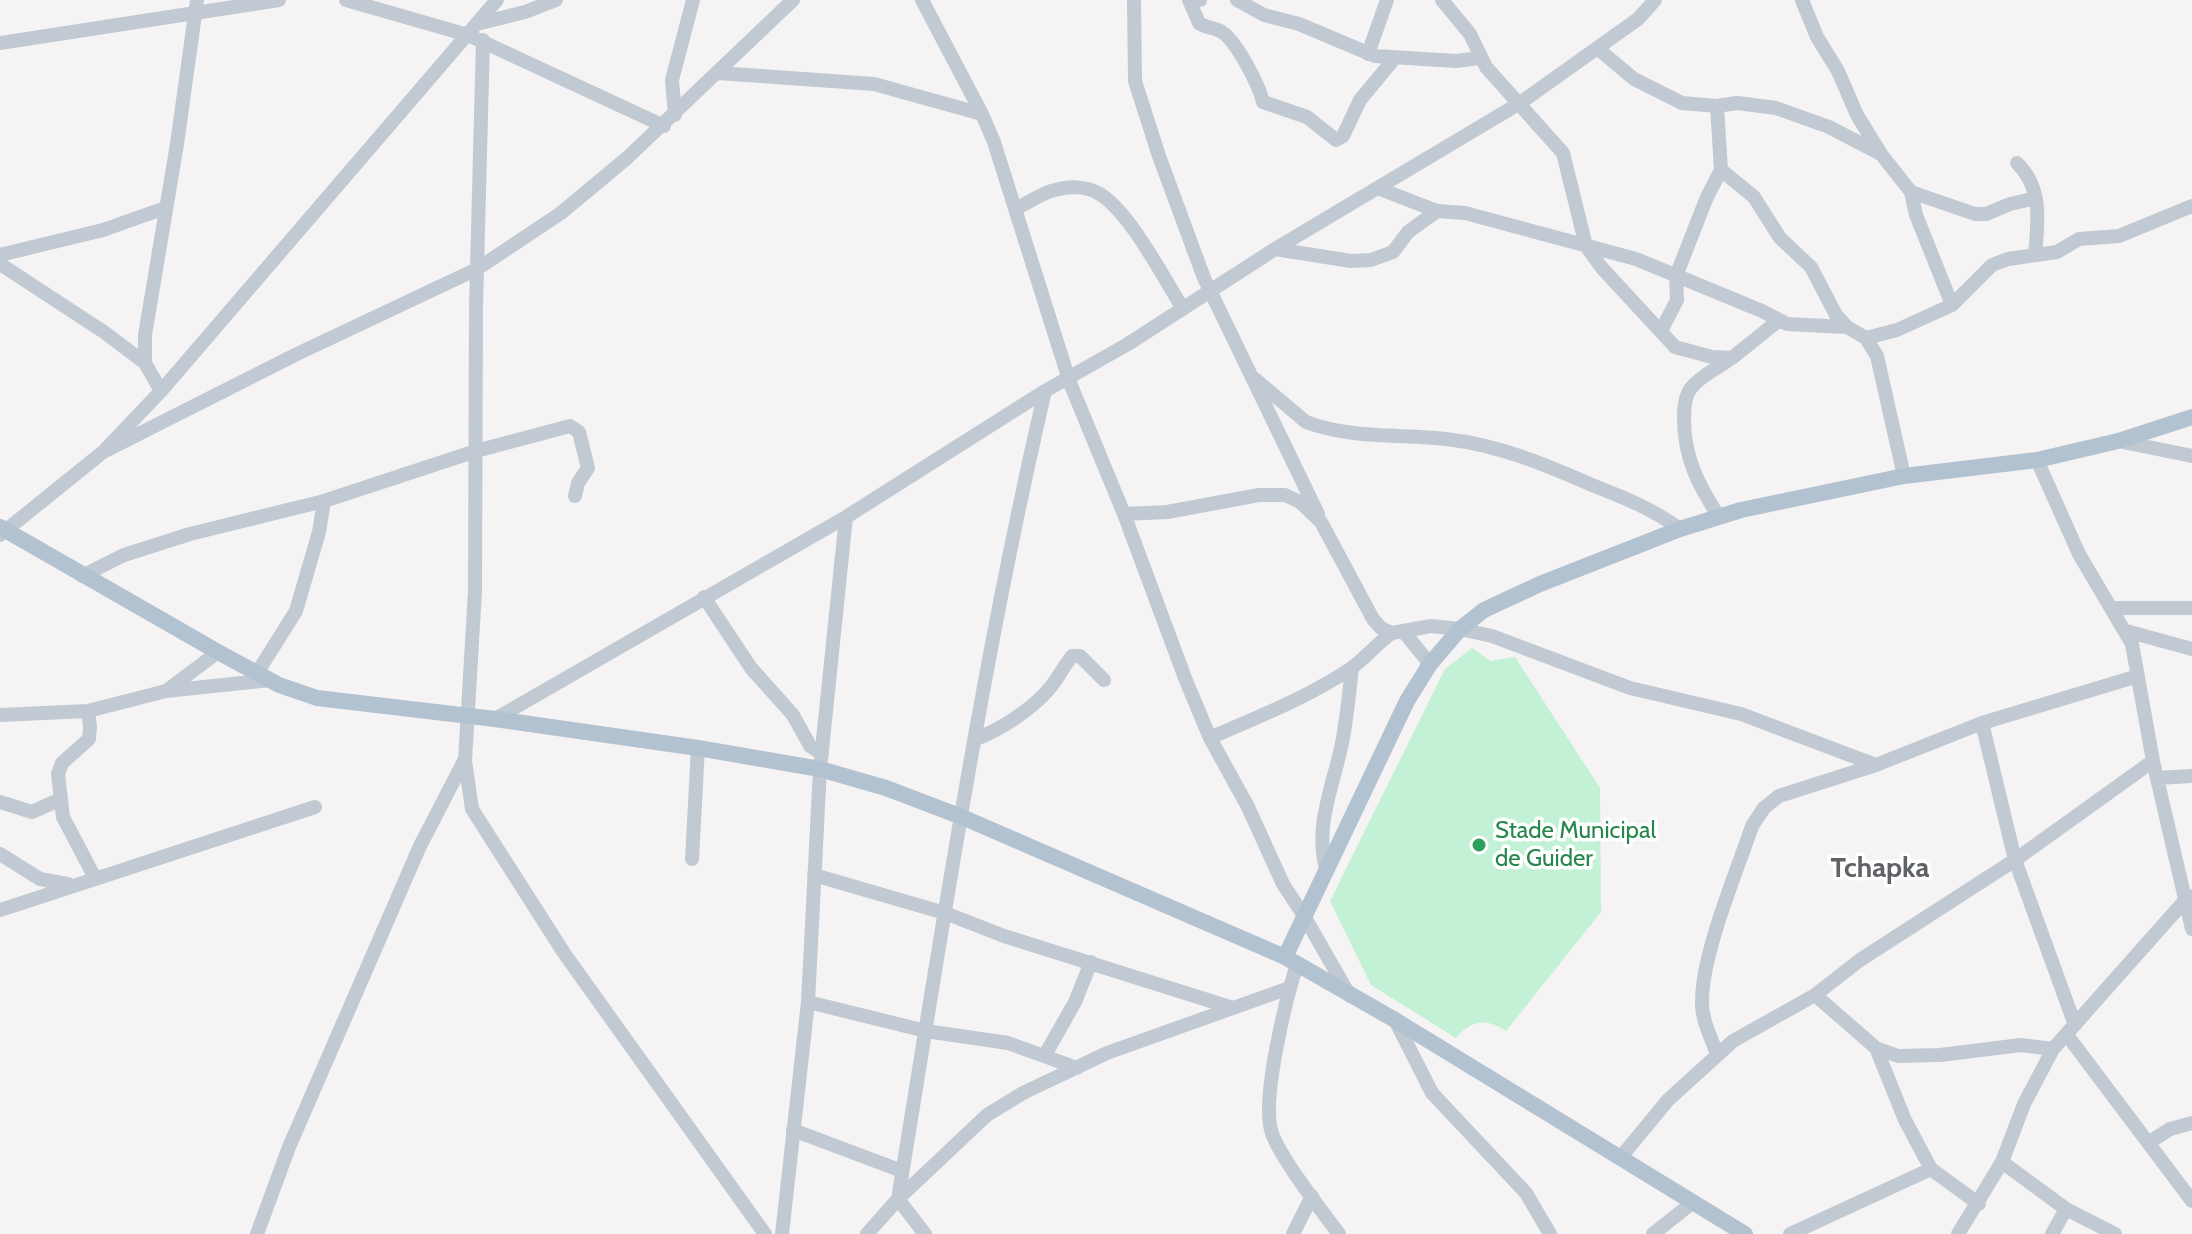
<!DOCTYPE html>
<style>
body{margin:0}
canvas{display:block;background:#f5f3f3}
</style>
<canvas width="2192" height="1234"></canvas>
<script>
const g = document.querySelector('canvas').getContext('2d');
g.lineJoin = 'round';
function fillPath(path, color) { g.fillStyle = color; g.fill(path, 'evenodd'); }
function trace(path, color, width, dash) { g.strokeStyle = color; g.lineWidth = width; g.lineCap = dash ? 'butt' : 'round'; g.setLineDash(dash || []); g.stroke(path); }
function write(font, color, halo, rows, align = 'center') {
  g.font = font + ' Cabin,sans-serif'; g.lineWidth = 7; g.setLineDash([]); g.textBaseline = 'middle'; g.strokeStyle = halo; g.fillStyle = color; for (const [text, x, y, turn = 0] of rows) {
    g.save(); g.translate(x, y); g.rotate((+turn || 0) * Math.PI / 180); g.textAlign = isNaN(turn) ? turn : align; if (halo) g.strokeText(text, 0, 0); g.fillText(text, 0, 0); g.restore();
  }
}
fillPath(new Path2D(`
 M1472,648L1491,661L1515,657L1600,788L1601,912L1506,1031C1485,1017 1471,1021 1456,1038L1371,985L1330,901L1445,669Z`), '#c3f1d5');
trace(new Path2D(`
 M346,0L468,35L664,126
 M922,0L982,114L994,142L1070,383L1124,514L1185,678L1210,738L1248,807L1283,884L1304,916L1350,996
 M1134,0L1135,81L1159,156L1204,278L1318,514
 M1200,0H1189L1199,23C1205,28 1214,27 1222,32C1237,42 1259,85 1263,102L1307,117L1336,140L1343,136L1360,100L1394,59
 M1237,0L1264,15L1299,24L1375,56L1456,61L1480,58
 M1442,0L1470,34L1486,67L1563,153L1586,246L1602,268L1675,347L1712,357L1732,358L1778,321
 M1802,0L1817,37L1838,71L1857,115L1881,154L1911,192L1916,215L1952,305
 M477,24L525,12L556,0
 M483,40L476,306L475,591L465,761L472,809L564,953L765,1234
 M0,43L279,0
 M1597,48L1634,79L1682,103L1717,106L1737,103L1776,108L1829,127L1881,154
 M1368,54L1387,0
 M718,73L874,84L982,114
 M675,115L672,80L693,0
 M2017,163C2043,188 2038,222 2035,255
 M1721,170L1754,197L1780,238L1811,267L1836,315L1847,327
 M1380,189L1437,211L1465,213L1636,259L1762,311L1787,324L1847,327L1866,338L1877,356L1904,476
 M1911,192L1975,214H1986L2010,204L2036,198
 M1015,209C1028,203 1041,193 1055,190C1068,186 1086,186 1098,193C1128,209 1164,278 1183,309
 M1275,249L1351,261L1371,260L1393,252L1408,232L1437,211
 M0,255L103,230L165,208
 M0,264L104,332L145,363L161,391L103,452L0,535
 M1661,331L1677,300L1676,276L1707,197L1721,170L1717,106
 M1866,338L1897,330L1952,305L1992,265L2008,259L2057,252L2079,239L2119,236L2192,206
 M145,363V335L177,144L197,0
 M1255,379L1306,422C1351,439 1400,434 1446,439C1499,445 1544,464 1592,485C1625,498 1651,508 1680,529
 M161,391L497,0
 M2118,441L2192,456
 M103,452L297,354L477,269L561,213L627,158L793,0
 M2037,460L2079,554L2132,644L2153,761L2192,929
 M1124,514L1167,512L1259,495H1285L1300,502L1321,522L1373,619L1381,628L1392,633L1431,626L1460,629L1492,636L1630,688L1741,714L1876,765
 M1719,517C1698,484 1684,458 1684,418C1684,408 1685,396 1691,388C1701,375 1719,368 1731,358
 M82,576L124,555L190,534L324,501L476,451L570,426L579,432L588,468L578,483L575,496
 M704,597L751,668L793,715L810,746L822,754
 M2111,608H2192
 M1403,631L1430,664
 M2126,631L2192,649
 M257,673L296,611L319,532L324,501
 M166,691L218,652
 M88,711L90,727L89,739L62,763L58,774L63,817L95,878
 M0,715L88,711L166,691L270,680
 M495,719L846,517L1045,391L1128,344L1275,249L1520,103L1638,19L1655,0
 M1982,723L2015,860L2075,1025
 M1210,738C1257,717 1307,698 1350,669C1365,659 1377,643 1392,633
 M976,739C1002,729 1032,709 1050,688C1058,678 1064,666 1072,656H1080L1104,680
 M2157,778L2192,776
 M0,802L32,812L61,799
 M0,854L40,879L68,884
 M692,859L698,748
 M1326,868C1314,826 1334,784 1342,743C1347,718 1349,693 1352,668
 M814,875L945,913L1004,936L1233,1008
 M0,910L315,807
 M1297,964C1286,999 1262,1096 1271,1130C1277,1154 1322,1211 1339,1234
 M1815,995L1876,1048L1898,1056L1940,1055L2021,1045L2053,1049
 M808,1002L926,1031L1008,1043L1077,1068
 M1395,1020L1432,1093L1526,1193L1550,1234
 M2067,1035L2192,1201
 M1876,1048L1905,1120L1931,1169L1979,1204
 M1717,1054C1711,1037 1701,1019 1702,1000C1703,951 1736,874 1752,826L1764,808L1779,796L1876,765L1982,723L2138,676
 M1045,1055L1075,1002L1091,962
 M793,1130L902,1171
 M2148,1143L2170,1129L2192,1123
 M1621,1157L1668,1100L1733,1041L1815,995L1860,960L2015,860L2153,761
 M2002,1162L2066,1209L2115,1234
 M257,1234L289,1147L420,846L464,761
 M782,1234L808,1002L820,769L846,517
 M867,1234L898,1199C942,930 983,657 1045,391
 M925,1234L898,1199L987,1115L1023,1093L1107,1053L1289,988
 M1293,1234L1312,1196
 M1653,1234L1692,1203
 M1790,1234L1931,1169
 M1958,1234L2002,1162L2024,1104L2053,1049L2189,896
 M2052,1234L2066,1209`), '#c1cad2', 14);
trace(new Path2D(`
 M0,527L218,652L279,685L317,698L495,719L698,748L820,769L886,788L962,817L1285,957L1407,701L1430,664L1460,629L1484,610L1540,584L1680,529L1741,510L1904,476L2037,460L2118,441L2192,417
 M1285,957L1395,1020L1745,1234`), '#b3c2d1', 16);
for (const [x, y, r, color] of [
 [1479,845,8,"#2e9e5b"]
]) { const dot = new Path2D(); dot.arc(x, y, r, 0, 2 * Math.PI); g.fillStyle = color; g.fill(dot); trace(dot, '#fff', 3); }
write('24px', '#27864d', '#fff', [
 ["Stade Municipal",1495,831],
 ["de Guider",1495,859]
], 'left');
write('bold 28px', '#5f6368', '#fff', [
 ["Tchapka",1880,869]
]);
</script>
